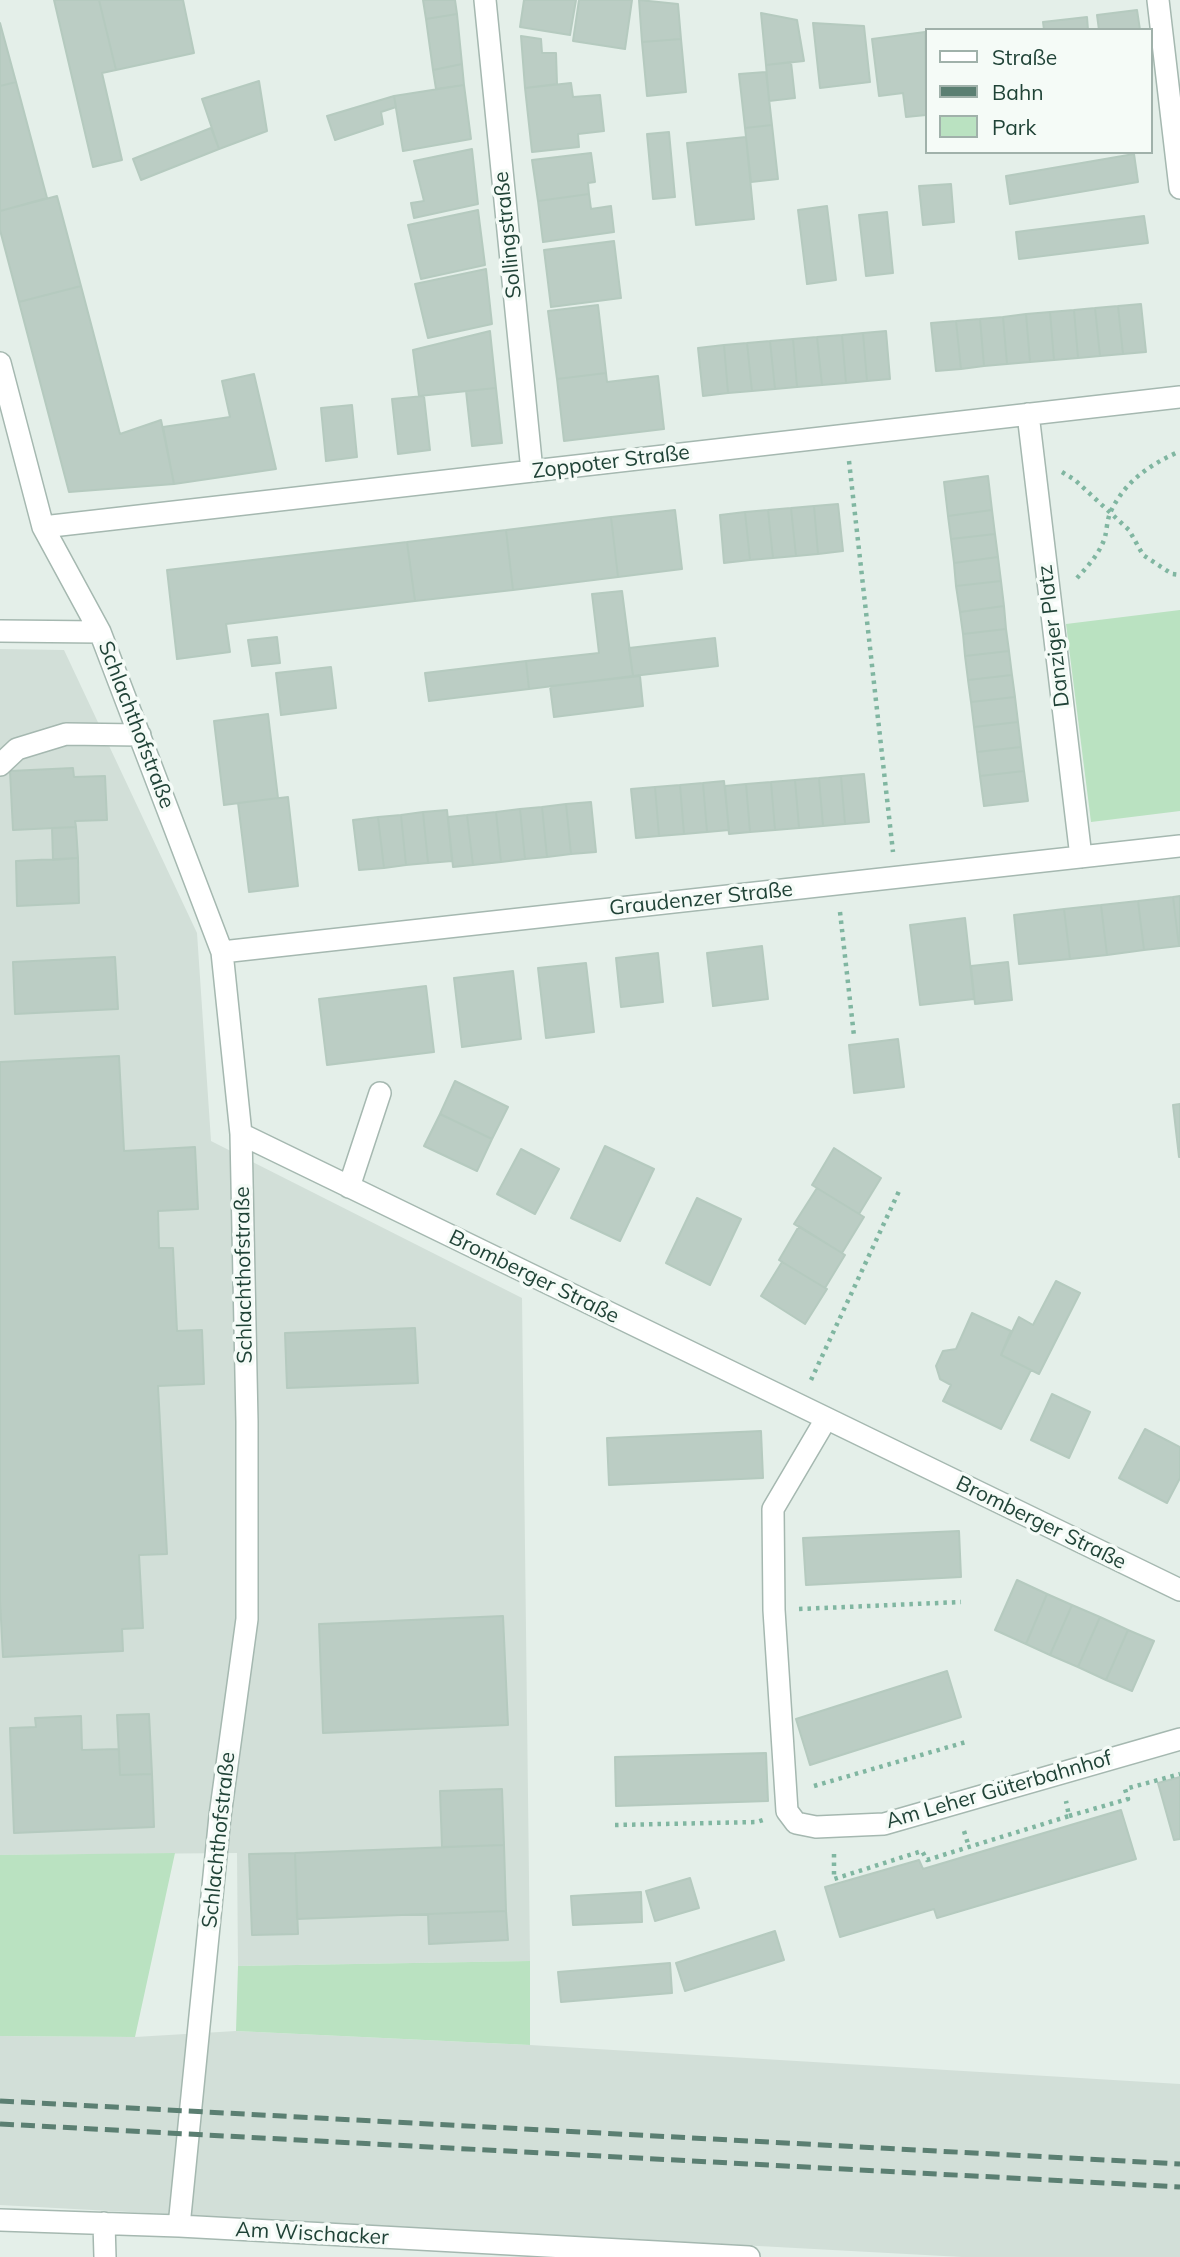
<!DOCTYPE html>
<meta charset="utf-8">
<style>
body{margin:0}
#map{position:relative;width:1180px;height:2257px;overflow:hidden;background:#e4efe9;font-family:Mulish,sans-serif}
canvas{display:block}
.legend{position:absolute;left:925px;top:28px;width:228px;height:126px;box-sizing:border-box;background:#f5fbf7;border:2px solid #a0b1aa;margin:0;padding:9px 12px;list-style:none;font-size:21px;color:#204337}
.legend li{display:flex;align-items:center;gap:14px;height:35px}
.legend b{width:35px;border:2px solid #a0b1aa}
</style>
<div id="map">
<canvas width="1180" height="2257"></canvas>
<ul class="legend">
<li><b style="height:9px;background:#fff"></b>Straße</li>
<li><b style="height:9px;background:#5b7f72"></b>Bahn</li>
<li><b style="height:19px;background:#bae2c1"></b>Park</li>
</ul>
</div>
<script>
const g = document.querySelector('canvas').getContext('2d');
g.lineJoin = 'round';
function fillPath(path, color) { g.fillStyle = color; g.fill(path, 'evenodd'); }
function trace(path, color, width, dash) { g.strokeStyle = color; g.lineWidth = width; g.lineCap = dash ? 'butt' : 'round'; g.setLineDash(dash || []); g.stroke(path); }
function write(font, color, halo, rows, align = 'center') {
  g.font = font + ' Mulish,sans-serif'; g.lineWidth = 7; g.setLineDash([]); g.textBaseline = 'middle'; g.strokeStyle = halo; g.fillStyle = color; for (const [text, x, y, turn = 0] of rows) {
    g.save(); g.translate(x, y); g.rotate((+turn || 0) * Math.PI / 180); g.textAlign = isNaN(turn) ? turn : align; if (halo) g.strokeText(text, 0, 0); g.fillText(text, 0, 0); g.restore();
  }
}
fillPath(new Path2D(`
 M0,649L64,650L197,933L211,1141L522,1298L530,1961L238,1966L237,1853L0,1855Z
 M236,2031L530,2045L1180,2084V2257H962L0,2205V2036L135,2037Z`), '#d2dfd8');
fillPath(new Path2D(`
 M1180,610V811L1091,822L1066,624Z
 M175,1853L135,2037L0,2036V1855Z
 M530,1961V2045L236,2031L238,1966Z`), '#bae2c1');
const building = new Path2D(`
 M54,0H99L116,70L102,73L122,160L93,167Z
 M99,0H183L194,53L116,70Z
 M423,0H455L457,14L426,19Z
 M524,0H576L570,35L520,27Z
 M579,0H632L625,49L573,41Z
 M639,0L678,4L681,39L642,42Z
 M1137,10L1140,30H1099L1097,15Z
 M761,13L797,20L804,61L766,65Z
 M457,14L462,64L433,70L426,19Z
 M1087,17L1088,30H1044L1043,22Z
 M0,23L16,82L0,86Z
 M813,23L864,26L870,82L820,88Z
 M925,32L926,115L906,117L903,93L879,96L872,39Z
 M521,36L541,39L542,53H556L557,84L525,88Z
 M681,39L686,92L647,96L642,42Z
 M791,62L795,98L769,101L766,65Z
 M462,64L464,85L436,89L433,70Z
 M766,72L772,125L745,128L739,74Z
 M259,81L267,131L219,149L202,99Z
 M16,82L47,198L0,211V86Z
 M571,83L573,97L600,95L604,131L578,134L579,147L532,152L525,88Z
 M464,85L471,139L403,151L394,96Z
 M394,96L396,107L381,112L383,124L335,140L327,116Z
 M772,125L778,179L751,182L745,128Z
 M211,128L219,149L141,180L133,159Z
 M669,132L675,197L653,199L647,134Z
 M746,137L754,219L696,225L687,143Z
 M472,149L478,204L414,218L411,203L424,201L414,161Z
 M591,153L595,182L588,183L589,194L538,201L532,160Z
 M1134,154L1138,182L1010,204L1006,176Z
 M951,184L954,222L923,225L919,186Z
 M589,194L591,209L611,206L614,232L543,242L538,201Z
 M57,196L81,286L19,302L0,230V211Z
 M827,206L836,280L807,284L798,210Z
 M478,210L485,265L421,279L408,225Z
 M887,212L893,273L866,276L859,215Z
 M1144,216L1148,243L1019,259L1016,232Z
 M614,241L621,298L551,307L544,250Z
 M486,269L492,324L428,338L415,284Z
 M81,286L120,434L161,420L174,484L69,492L19,302Z
 M1141,304L1146,352L1123,354L1118,306Z
 M598,305L606,373L557,379L548,311Z
 M1118,306L1123,354L1100,356L1095,308Z
 M1095,308L1100,356L1078,358L1074,310Z
 M1074,310L1078,358L1054,360L1050,312Z
 M1050,312L1054,360L1030,362L1026,314Z
 M1026,314L1030,362L1007,364L1003,317Z
 M1003,317L1007,364L984,366L980,319Z
 M980,319L984,366L961,369L956,321Z
 M956,321L961,369L936,371L931,323Z
 M490,331L496,388L419,396L413,350Z
 M886,331L890,379L867,381L863,333Z
 M863,333L867,381L846,383L842,335Z
 M842,335L846,383L822,385L817,337Z
 M817,337L822,385L797,387L793,339Z
 M793,339L797,387L775,389L770,341Z
 M770,341L775,389L752,391L747,343Z
 M747,343L752,391L728,393L724,345Z
 M724,345L728,393L703,396L698,348Z
 M606,373L607,382L658,376L664,429L564,441L557,379Z
 M254,374L276,469L174,484L163,427L230,417L222,381Z
 M496,388L502,443L472,446L466,391Z
 M424,396L430,450L398,454L392,399Z
 M352,405L357,457L326,461L321,408Z
 M988,476L992,510L948,516L944,482Z
 M838,504L843,551L818,554L814,506Z
 M814,506L818,554L796,556L791,508Z
 M791,508L796,556L773,558L768,510Z
 M675,510L682,569L618,577L611,517Z
 M768,510L773,558L750,560L745,512Z
 M992,510L995,534L951,539L948,516Z
 M745,512L750,560L724,563L720,515Z
 M611,517L618,577L513,590L506,530Z
 M506,530L513,590L415,601L407,542Z
 M995,534L998,557L954,563L951,539Z
 M407,542L415,601L226,624L230,652L177,659L167,570Z
 M998,557L1001,581L956,586L954,563Z
 M1001,581L1004,606L960,612L956,586Z
 M622,591L633,676L529,689L526,661L599,653L592,594Z
 M1004,606L1006,629L963,634L960,612Z
 M1006,629L1009,651L965,656L963,634Z
 M277,637L280,663L252,666L248,640Z
 M715,638L718,666L633,676L629,648Z
 M1009,651L1012,675L968,680L965,656Z
 M526,661L529,689L429,701L425,673Z
 M331,667L336,708L281,715L276,673Z
 M1012,675L1015,697L971,702L968,680Z
 M640,676L643,706L554,717L550,686Z
 M1015,697L1018,722L974,727L971,702Z
 M268,714L278,798L224,805L214,721Z
 M1018,722L1021,747L977,752L974,727Z
 M1021,747L1024,771L980,776L977,752Z
 M73,768L74,777L105,776L107,820L75,821L76,827L13,830L10,771Z
 M1024,771L1028,801L984,806L980,776Z
 M864,774L869,822L845,824L841,776Z
 M841,776L845,824L823,826L819,778Z
 M819,778L823,826L799,828L795,780Z
 M795,780L799,828L775,830L771,782Z
 M724,781L729,830L707,832L703,783Z
 M771,782L775,830L750,832L746,784Z
 M703,783L707,832L684,834L680,785Z
 M746,784L750,832L729,834L725,786Z
 M680,785L684,834L659,836L655,787Z
 M655,787L659,836L636,838L631,789Z
 M288,797L298,886L249,892L238,803Z
 M591,802L596,852L571,854L566,804Z
 M566,804L571,854L547,857L542,807Z
 M542,807L547,857L525,859L520,809Z
 M520,809L525,859L501,862L496,812Z
 M447,810L452,861L428,863L423,812Z
 M423,812L428,863L406,865L401,815Z
 M496,812L501,862L473,865L467,815Z
 M401,815L406,865L384,868L378,817Z
 M467,815L473,865L453,867L448,817Z
 M378,817L384,868L359,870L353,820Z
 M76,827L78,858L53,860L52,828Z
 M78,858L79,903L17,906L16,861Z
 M1180,896V946H1179L1173,897Z
 M1173,897L1179,946L1144,950L1138,901Z
 M1138,901L1144,950L1107,955L1101,905Z
 M1101,905L1107,955L1070,959L1064,909Z
 M1064,909L1070,959L1019,964L1014,915Z
 M965,918L974,999L920,1005L910,925Z
 M762,946L768,999L713,1006L707,953Z
 M658,953L663,1002L621,1007L616,958Z
 M115,957L118,1009L15,1014L13,962Z
 M1008,962L1012,1000L975,1004L971,966Z
 M586,963L594,1032L546,1038L538,968Z
 M513,971L521,1039L462,1047L454,978Z
 M426,986L434,1052L327,1065L319,999Z
 M898,1039L904,1087L854,1093L849,1045Z
 M119,1056L124,1151L195,1147L198,1209L158,1211L159,1248H173L177,1331L202,1330L204,1384L158,1386L167,1554L139,1555L143,1628L122,1629L123,1651L3,1657L0,1601V1062Z
 M455,1081L508,1107L492,1139L440,1114Z
 M1180,1104V1157H1179L1173,1105Z
 M440,1114L492,1139L477,1171L424,1146Z
 M605,1146L654,1169L620,1241L571,1218Z
 M834,1148L881,1178L859,1214L812,1185Z
 M521,1149L559,1169L535,1214L497,1194Z
 M817,1188L864,1217L842,1253L794,1224Z
 M697,1198L741,1219L710,1285L666,1263Z
 M799,1226L845,1255L825,1288L779,1260Z
 M782,1262L827,1289L805,1324L761,1296Z
 M1056,1281L1080,1293L1039,1374L1001,1355L1019,1317L1033,1325Z
 M972,1313L1011,1331L1001,1355L1031,1370L1001,1429L943,1401L951,1385L940,1379L936,1366L943,1351L956,1349Z
 M415,1328L418,1383L287,1388L285,1333Z
 M1052,1394L1090,1412L1069,1458L1031,1440Z
 M1145,1429L1180,1447V1478L1167,1503L1119,1478Z
 M761,1431L763,1478L609,1485L607,1438Z
 M959,1531L961,1577L806,1585L803,1538Z
 M1017,1580L1047,1594L1026,1644L995,1630Z
 M1047,1594L1072,1605L1050,1655L1026,1644Z
 M1072,1605L1100,1617L1078,1667L1050,1655Z
 M503,1616L508,1725L323,1733L319,1624Z
 M1100,1617L1128,1630L1106,1680L1078,1667Z
 M1128,1630L1154,1641L1132,1691L1106,1680Z
 M947,1671L961,1717L810,1765L796,1719Z
 M149,1714L152,1774L120,1775L117,1715Z
 M81,1716L82,1750L119,1749L120,1775L152,1774L154,1827L14,1833L10,1728L36,1727L35,1718Z
 M766,1753L768,1801L616,1806L615,1757Z
 M1180,1777V1839L1174,1840L1158,1783Z
 M502,1789L504,1845L442,1847L440,1791Z
 M1121,1810L1136,1859L937,1918L934,1909L840,1937L825,1887L919,1860L923,1869Z
 M504,1845L506,1911L297,1919L295,1853Z
 M295,1853L298,1934L252,1935L249,1854Z
 M690,1878L699,1908L655,1921L646,1891Z
 M641,1892L642,1922L573,1925L571,1896Z
 M506,1911L508,1940L429,1944L428,1914Z
 M775,1931L784,1960L685,1991L676,1963Z
 M670,1963L672,1993L561,2002L558,1972Z`);
fillPath(building, '#bbcdc4');
trace(building, '#b5cabf', 2);
const minor = new Path2D(`
 M485,0L532,471
 M1158,0L1180,188
 M0,363L43,527L100,632L222,952L241,1134L247,1422V1619L220,1816L179,2226
 M1028,414L1081,857
 M43,527L1180,397
 M0,631L100,632
 M0,765L17,749L66,734L140,735
 M222,952L1180,846
 M241,1134L1180,1590
 M349,1187L380,1093
 M826,1419L773,1509L774,1610L787,1811L796,1823L816,1827L884,1824L1180,1739
 M0,2220L179,2226L749,2257
 M104,2223L105,2257`);
trace(minor, '#a5b8b0', 24);
trace(new Path2D(`
 M849,461L893,852
 M1062,472L1075,480L1129,530L1143,555L1172,574L1180,575
 M1077,578C1088,566 1100,553 1105,537C1107,529 1107,519 1111,511C1125,482 1148,466 1176,453H1180
 M840,912L854,1036
 M811,1380L900,1189
 M799,1609L961,1602
 M814,1786L966,1742
 M1069,1816L1128,1799L1125,1789L1180,1774
 M615,1825L757,1822L763,1820
 M964,1831L969,1847
 M834,1854V1879L922,1851L927,1860L1069,1816L1066,1801`), '#80b6a1', 4.5, [3.5, 5]);
trace(minor, '#fff', 21);
trace(new Path2D(`
 M0,2101L1180,2164
 M0,2124L1180,2187`), '#5b7f72', 5, [14, 7]);
write('21px', '#204337', '#f5fbf7', [
 ["Sollingstraße",508,235,-96],
 ["Zoppoter Straße",611,462,-7],
 ["Danziger Platz",1054,636,-97],
 ["Schlachthofstraße",136,725,69],
 ["Graudenzer Straße",701,899,-6],
 ["Schlachthofstraße",244,1275,-91],
 ["Bromberger Straße",534,1277,26],
 ["Bromberger Straße",1041,1523,26],
 ["Am Leher Güterbahnhof",999,1790,-16],
 ["Schlachthofstraße",219,1840,-84],
 ["Am Wischacker",312,2234,3]
]);
</script>
